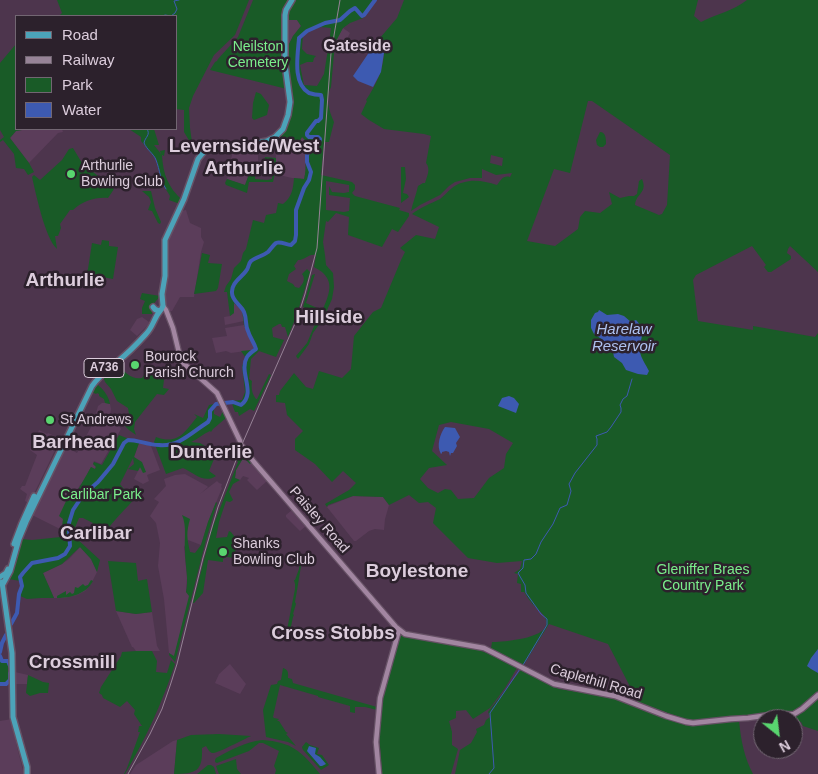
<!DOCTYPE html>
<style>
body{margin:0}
#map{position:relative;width:818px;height:774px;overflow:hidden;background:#4d354d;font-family:Helvetica,sans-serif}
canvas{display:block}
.legend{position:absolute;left:15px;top:15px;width:162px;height:115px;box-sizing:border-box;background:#2c212c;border:1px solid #726672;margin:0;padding:6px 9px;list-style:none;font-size:15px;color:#dccddc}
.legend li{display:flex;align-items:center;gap:10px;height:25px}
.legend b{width:25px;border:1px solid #726672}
.north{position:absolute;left:753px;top:709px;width:50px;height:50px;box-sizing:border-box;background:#2c212c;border:1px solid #726672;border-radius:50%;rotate:151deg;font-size:14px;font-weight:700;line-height:20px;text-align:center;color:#dccddc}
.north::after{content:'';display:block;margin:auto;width:18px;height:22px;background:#59d56f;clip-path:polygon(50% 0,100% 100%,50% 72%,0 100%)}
</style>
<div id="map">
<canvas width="818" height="774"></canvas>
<ul class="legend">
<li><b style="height:6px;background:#4ca3b9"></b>Road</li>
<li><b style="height:6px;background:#978397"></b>Railway</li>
<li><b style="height:14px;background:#195b27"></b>Park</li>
<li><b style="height:14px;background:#3d5ab1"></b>Water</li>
</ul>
<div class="north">N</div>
</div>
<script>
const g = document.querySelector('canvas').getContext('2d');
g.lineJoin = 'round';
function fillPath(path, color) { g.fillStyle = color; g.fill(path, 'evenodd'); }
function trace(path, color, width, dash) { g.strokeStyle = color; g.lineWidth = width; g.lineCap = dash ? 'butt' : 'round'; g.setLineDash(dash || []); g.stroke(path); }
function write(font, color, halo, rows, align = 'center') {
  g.font = font + ' Helvetica,sans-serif'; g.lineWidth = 5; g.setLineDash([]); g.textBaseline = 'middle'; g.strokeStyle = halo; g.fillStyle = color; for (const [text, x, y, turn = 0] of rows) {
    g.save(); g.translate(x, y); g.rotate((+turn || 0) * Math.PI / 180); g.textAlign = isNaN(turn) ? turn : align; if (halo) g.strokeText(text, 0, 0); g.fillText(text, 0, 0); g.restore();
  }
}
fillPath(new Path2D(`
 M287,20H297L301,26L293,36L288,46Z
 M343,28L350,33L348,37L350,40L347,45L343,46L341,45L338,50L334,48V43Z
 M28,129H62L63,132L58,133L29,163L10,138L16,131Z
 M302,137L306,141L305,163L306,171L304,179L292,178L275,174L276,154L285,155L288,142L298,144Z
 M248,147L247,152L258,154V161L264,162L263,170H248V177L245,185L227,179L229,171L230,162L234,149Z
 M186,210L190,223L201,228V237L204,242L201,252L194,297H180L172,311H168L166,304L165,295L167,281L168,248L170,232L181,211Z
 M233,302L242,310L244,321L225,325L224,317L230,316L234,313Z
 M142,317L149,322L148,325L137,336L130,330L137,319Z
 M244,325L254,346L253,350L231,353L226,351L216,353L212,338L227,336L225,328Z
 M102,403H106L110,404L111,409L110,416L111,419L117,422L121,429L101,464L94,461L93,464L96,466L95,469L91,467L82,484L80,485L63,519L62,530L32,515L66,444L68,448L77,453L91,427L95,417L98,406Z
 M39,430L47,434L48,433L59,438L60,440L31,500L28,503L25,501L27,494L20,489L22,486H25L37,455L30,450Z
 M139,443L151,446L160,470L147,475L149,481L143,484L134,479L140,467L146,472L134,457Z
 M242,460H246L252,462L267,481L257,490L247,480L249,478L243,476L240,480L235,478L236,470Z
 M185,474L207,486L208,487L200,494L217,481L219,483L222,484L221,487L222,488L208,522L201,545L188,540L184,547L187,577L186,592L190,596L174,657L169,653L164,599L158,566L160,543L156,523L150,516L159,502L154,499L166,486L164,479L175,475Z
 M353,496L383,497L389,505L385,519L384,530L375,529L369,531L356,541H354L327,507L328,506Z
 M292,510L306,526L300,531L286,517V515Z
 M80,547L91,559L97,572L91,584L85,591L77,595L65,598H54L43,573L62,564L69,559Z
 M116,611L136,614L152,612L157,646L160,651H136L133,647H132Z
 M391,625L397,631L395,638L384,635L383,633Z
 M230,664L246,684L240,694L215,683L219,674Z
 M15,672L28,675L27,684H15Z
 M12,719L17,747L24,774H0V721Z
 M177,740L174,774H130L136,765L173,741Z`), '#5b3d5a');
fillPath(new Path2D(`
 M57,0H249L235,35L214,55L193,96L189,108L190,128L192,142H190L184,132V110L176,109V16H59L62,13Z
 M253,0H290L285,9L287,89L210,70L215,62L217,61L218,59L238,37Z
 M296,0H376L363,18L350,23L343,28L335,43L331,87C325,98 329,111 334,122L329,142H324L321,175L352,182L355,185V189L352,193L355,196L400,208L399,210L409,213V216L398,232L392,229L382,247L348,235L349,217L336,213L328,222L326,221L323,242L325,255L326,265L333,273L334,287L332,299L323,319L313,333L309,344L298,359L296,356L307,343L318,317L312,311L303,307L312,275L315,274L306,303L317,308L323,309C328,297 334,284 324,274C322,271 317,269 314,267L316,255C309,253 305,260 298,260L294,266L296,269L289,274L287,281L293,284L295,287L299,288C303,284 306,279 302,274L307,269L310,272L297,314L288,337L285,327H282L281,324H279L272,328L273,337L284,340L276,357L259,351L251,359L249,379L252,381C251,388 252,394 256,399H257L269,374L271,375L254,411L250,409L239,416L238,412H235L231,401L242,400L245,392L242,366L246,358L241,351L253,350L254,346L244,325L242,310L234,303V313L230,316L227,292H224L226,286L231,279L234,268L241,261L243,253L246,249L253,220L264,223L266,215L276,213L278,203L283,204C292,197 293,189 294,178L304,179C307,167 305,153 306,141L302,137L298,144L275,139L288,121L287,66L288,46L293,36L301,26L297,20H287V13ZM321,27L331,28L329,43L324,74L317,86L304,85L300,65L307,62H313L314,58L316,56L307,54L302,49L303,34L307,31ZM326,181L349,185V192L344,193L332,192L329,186V195L350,198L349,211L344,212L326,210Z
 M404,0H698L694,16L701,22C716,14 733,11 747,0H818V272L790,246L788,249L787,253L791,256V259L771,272H768L764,267L766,265L752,246L696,275L693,280L698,321L753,330V326L815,337L818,333V692L795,711L789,713L764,714L703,721H690L638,702L608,644L549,624L523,666L491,649L492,642H496C508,641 551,638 546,620C544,613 535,608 531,602C528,599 527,596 524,592H521V584L517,583L518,574L514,573L520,569L522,561L497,563L468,558L433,523L436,508L428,502L419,503L409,495L389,505L383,497L353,496L328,505L327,507L325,504L349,490L356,483L343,471L332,482L315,464L295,450V439L303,431L287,415L285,403L276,402V395H279L280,391L294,373L306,387L313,389L319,371L342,378L351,369L354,336L373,312L381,308L401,260L405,252L400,248L416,235L435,239L439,227L412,214C421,207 430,204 440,199C444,196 447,192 452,188C466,178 481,180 497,185C501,180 503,175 510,177L512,173L496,175L482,169V178H470L455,182L449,186L440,195L420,205L411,211C413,202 416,195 418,186L423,183H425C427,176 431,169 426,163L431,136L424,134L384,129L369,120L361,114L367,101L366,100C376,85 383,71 384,53L376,44L374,45L397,18ZM588,101H592L670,155L667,205L662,214L659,215L635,205C636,193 648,193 642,179L639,181L637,194L634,196H629L620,198L609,192L612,204L600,213L585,211L580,217L578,229L555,246L527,241L554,169L570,173ZM491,155L503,158L502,166L490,163ZM451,422L489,429L513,443L506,454L504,468L489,478L474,498L458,499L451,490L445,489L438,493L428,488L420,479L429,468L447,465L432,451L439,425Z
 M16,44V129H28L16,131L10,138L29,163L34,172L28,175L24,169L16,168L14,154L3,140L0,142V140L4,137L0,130V63Z
 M256,92L261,94L269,105L267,115L254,120L252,118L253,103Z
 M129,129H154L159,145H154L161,154L160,151L165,150L164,156L162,155C163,174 168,187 182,200L180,204L169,200L170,196L162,183L156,159L141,141V137Z
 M600,132C606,132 606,139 606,144L603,147H600L597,145L596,140Z
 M73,148L82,163L114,189L108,198C95,197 83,201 73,210H70L60,224L61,228L58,236H55L57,249C45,238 36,194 32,177L34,175L40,180L62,160L69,149Z
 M265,157L276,158V170L280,171V175L275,174L273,182H249L247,193L226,185L225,183L227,179L245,185L248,177V169L256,170L255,179L267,180L272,179L273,168L263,167Z
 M401,167H405L406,179L403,193L407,194L409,197L401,203Z
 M142,191H151L155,208L161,222L160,224L158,223L152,211L148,210L151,202L149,197Z
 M102,240L109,241V246L118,247L113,279L86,274L88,269L92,243L101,245Z
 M202,253L210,255L208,263L222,264L218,288L216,291L194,294Z
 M142,293L160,296L152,306V314H142V308L145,301L140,299Z
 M118,365C125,372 131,380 142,378L151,366L165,371L163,388L169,389L164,395L157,394L135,422L134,429L136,435L129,430L124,425L129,414L128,408L117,401L111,389L105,382L104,379L101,377Z
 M95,385H98C104,390 109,397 110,404L105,403L104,399L99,396V394L97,393L96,394L92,392Z
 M214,404V414L220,417L223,411L226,418L213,429L211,432L210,431C203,434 198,439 191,442L200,443L220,455L218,460L214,459L209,471L216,476C204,484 194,473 183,468L166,474L154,442L156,437C178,445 184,433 197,417L194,414L203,418L209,405Z
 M119,435L139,443L134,457L142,462L146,472L143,473L140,467L138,471L128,469L134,464L133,458L120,484L123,488L136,496V497C129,506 107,526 105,535L91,526L93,523L83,518H79L74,530L76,538L100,560L97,572L91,559L80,547L62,564L43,573L54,598H41L27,599L18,595L21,586L20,581L9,579L12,572L22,539L32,540L61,537L63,519L59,516L67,499L74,498C79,487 85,478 91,467L95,469L96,467L93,464L94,462L102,465Z
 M239,455L240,457H247L252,462L250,464L246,460H242L236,470L235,478L240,480L233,484L229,492L233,500L230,502L226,501L219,522L216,538L227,537L229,531L231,532L234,536H236C235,543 236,550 235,558L227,557L223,559V562L208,560L203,593L194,603H193L212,529L238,462L237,461Z
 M216,502L217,503L206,540L175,662L169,655V653L174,656L189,596L186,592C189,579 185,565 185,551C184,540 187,526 182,515L190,519C186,534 187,537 190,552L195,553L201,545L208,522Z
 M301,555H303C300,570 298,586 295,602L296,604L293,614L294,615L293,617L289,636L286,635L295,589V584L294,580H295L299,569Z
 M108,561L136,563L138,581L147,579L152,612L136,614L116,611Z
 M91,580L93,581C86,594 71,598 57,598V596L66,591V595L70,592L72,594L74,593L75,587L78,588L83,584L85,586L88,585Z
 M399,635L476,649L487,653L517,668L505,688L490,708L473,719L466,710L456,711V718L449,721L452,732V745L458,749L451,774H382L379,732L382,698Z
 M136,651H152L157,661L156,672L167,673L171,660L175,664C162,703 146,738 125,774H124L127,768L140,732H138L139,726H142L134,714L135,710L127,701L120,707L103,698L102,695L99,693L101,687L121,656L122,652Z
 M0,657L2,662L8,663V680L7,682L0,683Z
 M283,668C289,670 288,673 288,678L292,679L293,683L377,707V710L365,707H355V713L350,712V706L318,697V696L280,685L273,717L274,718L279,719L277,721H279L286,732L288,733L286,734L296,746L288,742L266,737L263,710L271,685L277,684L278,681L281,680Z
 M521,670L559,689L611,697L651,713L687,725H697L727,720L739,721C741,740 744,757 753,774H455L460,750L471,743L477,732L476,729L484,725L486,720L490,717L488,712Z
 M28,675L43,682L49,683L48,693H40L30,696L26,693Z
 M818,698V731L803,726L801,722L791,718V717L801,712Z
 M219,734L251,736C244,739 217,754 212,753C209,752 208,749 206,746L202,748C203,771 196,774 174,774L177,740L191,735Z
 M262,740C292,742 301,751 320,774H275L276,770L274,766L279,751L263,743H259L249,751L217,763L215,762V760L216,758C231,750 245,742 262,740Z
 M306,742L310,745L319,748L317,754L322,755L329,765L321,770L303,750L302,747Z
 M236,759L237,769L241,774H219L216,766Z
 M208,765H211L214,767L216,774H197Z`), '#195b27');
fillPath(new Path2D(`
 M376,44L381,46V49L384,53L381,72L373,87L358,81L353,76L374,45Z
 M599,310L607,315L618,314L624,316L631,322L636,320C648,333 639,337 640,352C641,358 646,365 649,371L647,375L638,374L626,370L622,363L614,357L613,352L606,346L603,340L594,334L591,328V320L595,313L598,312Z
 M509,396L514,398L519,404L516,413L498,406L502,398Z
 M445,427L455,428L460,437L456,443L457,446L453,453H451L450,456L449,452L446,451L442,452V453L441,454C436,446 440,434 445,427Z
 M818,649V673L811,669L807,666L811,658Z
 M309,746L316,748L315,754L320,757L326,764L322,766H320L307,751Z`), '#3d5ab1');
trace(new Path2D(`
 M163,16L165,15L171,16L175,13L177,9L174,1L179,0
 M147,129C151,135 145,137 144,143C147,150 154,154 156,160C160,170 160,180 166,189
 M523,665L547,625V619L541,614L526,593L525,585L518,573L523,568L524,560L531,559L536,554L541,542L553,524L560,508L567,505L571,491L569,484L575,473L597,445V439L596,436L607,432L611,427L621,412V408L620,405L623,399L627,396L632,379
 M489,774L494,768L490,713L520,669`), '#3d5ab1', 1);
trace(new Path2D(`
 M11,624L17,613L19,594L22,586L20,577L23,573L32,563L58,558L65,554L70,546L69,530V523L73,510L83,495L98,482L113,464L124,443L128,440C138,440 148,445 159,445C179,447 192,432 208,422L210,418V411L216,404L233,402L241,405C257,393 238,372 247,357C249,354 253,351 256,349C254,342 250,338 248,331C245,325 247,319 244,312C241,305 232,301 232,293C231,283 241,278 246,271C249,268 248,264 251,261C256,257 263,256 268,252C271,249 273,245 276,243C281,241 286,245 291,245L295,241L296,235V210L304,188L309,180L311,172L307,162V155L311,147L319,142L320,139L318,137H309L307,135V133L316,121H318L321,118L322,100L321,95C317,95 312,94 309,93C292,83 298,54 299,38L307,31L325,23L340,20L350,11L355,8L362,16L364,15L375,0
 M0,652L2,643L6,635
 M0,656L2,661H8L10,666
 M0,684H6L10,680V673`), '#3d5ab1', 4);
const secondary = new Path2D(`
 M163,306L166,310L173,328L181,361L217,393L240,441
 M242,446L254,462L396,627L405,634L484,648L554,684L615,696L666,716L686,722L693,723L731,719L748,718L769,715L794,714L802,709L818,695
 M379,774L376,742L380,698L399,630`);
const primary = new Path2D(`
 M153,307C155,310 158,311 161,310L163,306L162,294L165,276V240L184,199L198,159L202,154L208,148L216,146H241L267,141L275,137L283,129L288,115L290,102L285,64V15L286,10L292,0
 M14,544L22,523L34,496
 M0,577L6,573L8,569
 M2,582L12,653L13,717L27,767V774
 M3,584L10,571L19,539L26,522L92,386C99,376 107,370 117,362C127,354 137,344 146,334C153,327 154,318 160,311`);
trace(secondary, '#665165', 7);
trace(primary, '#665165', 8);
trace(secondary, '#a286a1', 4.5);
trace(primary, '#4ca3b9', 5);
trace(new Path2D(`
 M128,774L150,734L162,709L170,686L177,664L203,558L218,507L243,442L297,319L305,294L317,248L331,53L340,0`), '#978397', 1);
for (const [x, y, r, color] of [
 [71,174,5,"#59d56f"],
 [135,365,5,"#59d56f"],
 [50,420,5,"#59d56f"],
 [223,552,5,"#59d56f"]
]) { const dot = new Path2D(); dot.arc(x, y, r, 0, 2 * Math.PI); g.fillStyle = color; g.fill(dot); trace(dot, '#2c212c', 2); }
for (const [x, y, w] of [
 [104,368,40]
]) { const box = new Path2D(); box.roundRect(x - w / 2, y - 9.5, w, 19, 4); g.fillStyle = '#2c212c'; g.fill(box); trace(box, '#dccddc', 1); }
write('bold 12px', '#dccddc', null, [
 ["A736",104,368]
]);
write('14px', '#7bef8c', '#2c212c', [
 ["Neilston",258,47],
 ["Cemetery",258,63],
 ["Carlibar Park",101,495],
 ["Gleniffer Braes",703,570],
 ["Country Park",703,586]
]);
write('14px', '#dccddc', '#2c212c', [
 ["Arthurlie",81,166],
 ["Bowling Club",81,182],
 ["Bourock",145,357],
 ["Parish Church",145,373],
 ["St Andrews",60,420],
 ["Shanks",233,544],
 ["Bowling Club",233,560]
], 'left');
write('14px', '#dccddc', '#2c212c', [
 ["Paisley Road",319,520,49],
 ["Caplethill Road",596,682,16]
]);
write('italic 15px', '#adc1ef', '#2c212c', [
 ["Harelaw",624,330],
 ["Reservoir",624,347]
]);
write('bold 16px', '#dccddc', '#2c212c', [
 ["Gateside",357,47]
]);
write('bold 19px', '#dccddc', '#2c212c', [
 ["Levernside/West",244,147],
 ["Arthurlie",244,169],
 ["Arthurlie",65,281],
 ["Hillside",329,318],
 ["Barrhead",74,443],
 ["Dunterlie",211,453],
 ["Carlibar",96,534],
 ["Boylestone",417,572],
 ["Cross Stobbs",333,634],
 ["Crossmill",72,663]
]);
</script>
